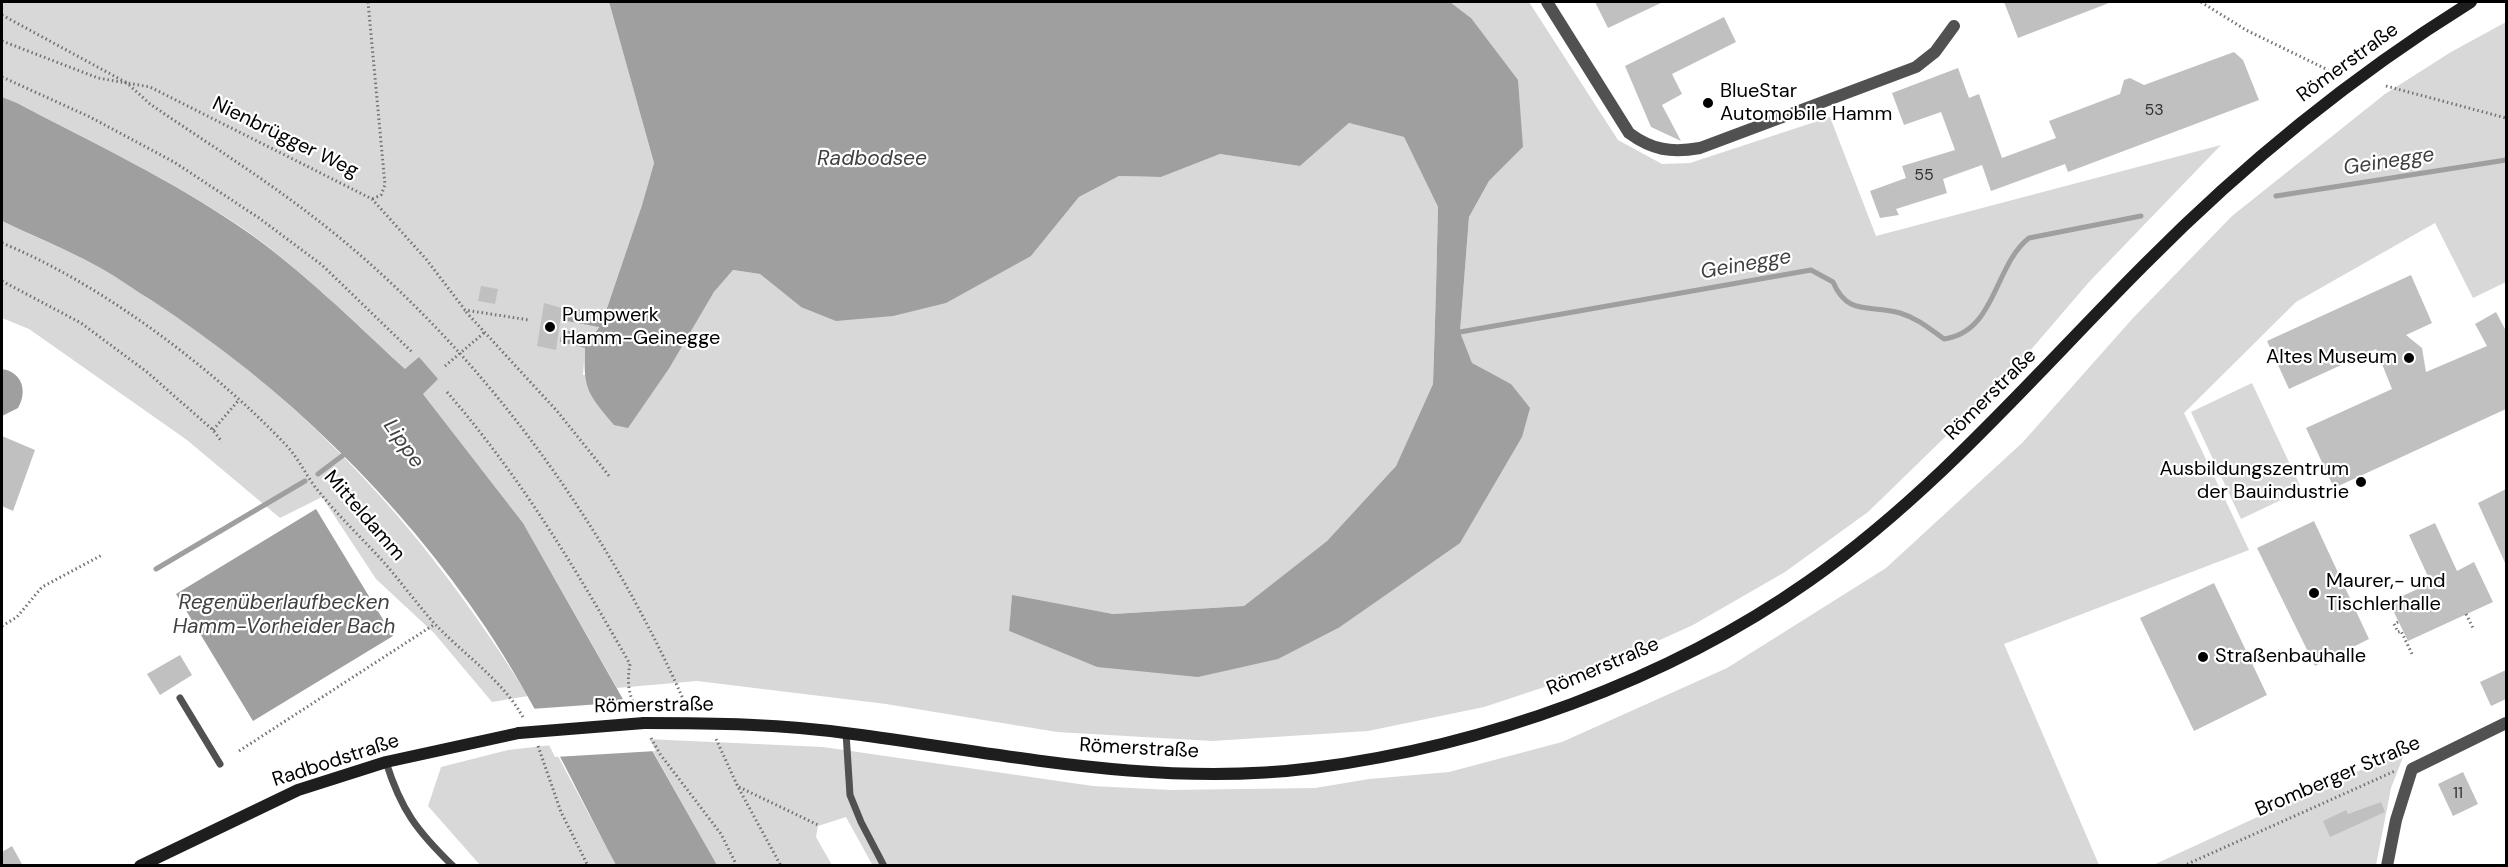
<!DOCTYPE html>
<meta charset="utf-8">
<style>
body{margin:0}
#map{position:relative;width:2508px;height:867px;overflow:hidden;background:#fff;font-family:"DM Sans",sans-serif}
canvas{display:block}
.frame{position:absolute;inset:0;border:3px solid #000;pointer-events:none}
</style>
<div id="map">
<canvas width="2508" height="867"></canvas>
<div class="frame"></div>
</div>
<script>
const g = document.querySelector('canvas').getContext('2d');
g.lineJoin = 'round';
function fillPath(path, color) { g.fillStyle = color; g.fill(path, 'evenodd'); }
function trace(path, color, width, dash) { g.strokeStyle = color; g.lineWidth = width; g.lineCap = dash ? 'butt' : 'round'; g.setLineDash(dash || []); g.stroke(path); }
function write(font, color, halo, rows, align = 'center') {
  g.font = font + ' "DM Sans",sans-serif'; g.lineWidth = 4.5; g.setLineDash([]); g.textBaseline = 'middle'; g.strokeStyle = halo; g.fillStyle = color; for (const [text, x, y, turn = 0] of rows) {
    g.save(); g.translate(x, y); g.rotate((+turn || 0) * Math.PI / 180); g.textAlign = isNaN(turn) ? turn : align; if (halo) g.strokeText(text, 0, 0); g.fillText(text, 0, 0); g.restore();
  }
}
fillPath(new Path2D(`
 M2,2H609L654,163L642,205L605,314L565,307L563,320L599,326L594,335L560,342L585,348L583,375L670,367L714,292L733,270L760,274L801,307L1031,256L1079,197L1119,176L1161,177L1220,154L1300,166L1349,123L1404,137L1438,207L1436,290L1433,384L1396,466L1327,541L1244,606L1113,614L1012,596L1009,631L1097,667L1340,627L1392,590L1499,474L1522,437L1511,384L1472,364L1460,332L1469,217L1489,181L1523,147L1471,18L1450,2H1529L1618,140L1662,164L1690,163L1830,117L1876,236L2221,145L2089,282L2011,373L1868,512L1785,572L1693,625L1587,673L1484,707L1368,731L1212,741L1057,732L886,704L697,681L617,688L523,523L423,394L419,357L406,370C353,321 302,270 244,229C172,180 93,143 17,103L2,97Z
 M2506,22V282L2473,298L2435,223L2296,302L2184,413L2249,550L2004,644L2099,865L873,866L846,817L818,826L816,837L832,865H717L646,739L823,747L1093,786L1171,790L1315,788L1369,779L1449,772L1562,742L1727,668L1886,568L2023,442L2133,318L2232,216L2385,94L2451,52Z
 M2,221C33,236 65,249 96,265C117,276 137,291 157,304C312,404 432,540 528,696L492,702L434,633L376,579L322,497L280,518L187,440L29,329L2,318Z
 M2252,383L2302,490L2241,519L2191,412Z
 M552,745L616,865H480L428,806L441,767L508,750Z
 M2405,752L2391,788L2376,865L2151,866L2351,774Z`), '#d8d8d8');
fillPath(new Path2D(`
 M609,2H1450L1471,18L1518,80L1523,147L1489,181L1469,217L1460,332L1472,363L1511,384L1530,408L1522,437L1460,543L1340,627L1278,659L1198,677L1097,667L1009,631L1012,595L1113,614L1244,606L1327,541L1396,466L1433,384L1436,290L1438,207L1404,137L1349,123L1300,166L1220,154L1161,177L1119,176L1079,197L1031,256L946,303L893,316L836,321L801,307L760,274L733,270L714,292L670,367L628,428L614,425C588,394 583,390 585,348L560,342L562,330L594,335L599,327L562,320L565,307L605,314L642,205L654,163Z
 M2,97L17,103C93,143 172,180 243,229C302,270 353,321 405,369L419,357L438,379L423,394L523,523L717,865H616C574,786 536,703 486,628C399,498 282,385 151,300C133,289 116,276 97,266C66,249 33,236 2,221Z
 M2,369C22,372 28,391 18,408L2,416Z
 M316,509L393,636L253,721L176,594Z`), '#9f9f9f');
fillPath(new Path2D(`
 M629,702L656,751L555,757L531,709Z`), '#fff');
trace(new Path2D(`
 M2276,196L2506,160
 M1460,332L1811,270L1833,282C1848,317 1870,304 1900,313C1917,318 1930,329 1944,339C1996,332 1994,265 2029,238L2141,216
 M318,474L346,453
 M156,569L305,481`), '#9f9f9f', 5);
fillPath(new Path2D(`
 M1595,2H1663L1608,28Z
 M2004,2H2109V3L2018,38Z
 M1724,17L1736,42L1672,74L1682,94L1662,105L1681,141L1651,127L1625,66Z
 M2234,52L2243,60L2259,100L2068,172L2065,164L1991,191L1982,165L1943,179L1947,193L1896,209L1899,215L1880,218L1870,191L1906,178L1902,166L1955,150L1941,112L1904,125L1892,93L1958,68L1969,98L1979,94L2002,158L2056,138L2049,121L2120,94L2124,80L2130,78L2144,85Z
 M2411,275L2432,323L2406,335L2422,348L2426,372L2487,346L2475,324L2496,312L2506,331V409L2334,488L2306,428L2392,389L2376,349L2289,389L2267,341Z
 M481,286L498,289L495,304L478,301Z
 M544,303L562,308L556,350L537,346Z
 M2,436L35,450L13,511L2,506Z
 M2506,489V565L2478,503Z
 M2314,521L2369,639L2315,666L2257,548Z
 M2435,523L2457,571L2474,562L2493,602L2408,641L2389,602L2431,583L2409,535Z
 M2214,583L2267,695L2194,731L2140,618Z
 M180,655L192,675L160,695L147,674Z
 M2506,670V699L2491,706L2480,682Z
 M2463,772L2478,804L2453,816L2438,784Z
 M2381,802L2385,812L2330,837L2323,821L2346,810L2348,814Z
 M12,846L23,866H2V852Z`), '#c0c0c0');
trace(new Path2D(`
 M368,2L385,185L381,195L372,199
 M2201,2L2246,30L2328,70
 M2,15L127,83L150,87L372,199L426,259L465,310L529,320
 M2,41L98,78L127,83L150,104C201,139 254,172 303,209C469,333 605,519 687,708
 M2,77L90,117L174,162L259,218L322,265L412,352
 M2386,86L2506,118
 M2,243C100,283 213,368 286,445C300,460 307,478 320,493C341,519 366,542 388,567C403,585 418,605 434,623C464,655 503,680 524,719
 M2,281L81,323L147,372L213,430L222,442
 M466,312L557,411L610,477
 M445,366L485,332
 M447,392C522,479 574,566 630,664C627,680 628,694 636,708
 M213,430L238,401
 M2466,614L2473,628
 M2398,622L2394,624L2398,632L2401,631L2413,656
 M2,626L17,617L42,587L102,555
 M651,738L660,754L721,834L737,866
 M716,739L738,787L781,866
 M538,746L561,812L588,866
 M239,751L435,624
 M739,787L818,825
 M2183,866L2395,771`), '#737373', 3, [1.5, 3]);
trace(new Path2D(`
 M180,698L220,764
 M846,733L850,795L861,822L884,866
 M386,762C401,810 417,831 453,866`), '#515151', 7);
trace(new Path2D(`
 M1547,2L1629,133C1652,150 1671,153 1700,148L1916,67L1935,52L1954,26
 M2387,866L2396,820L2412,769L2506,723`), '#515151', 12);
trace(new Path2D(`
 M644,723C713,723 784,724 853,734C1005,754 1159,788 1313,768C1485,746 1667,681 1809,581C1936,492 2036,373 2145,264C2244,164 2352,76 2471,2
 M140,866L298,790L386,762L519,733`), '#1e1e1e', 12);
trace(new Path2D(`
 M519,733L644,723`), '#1e1e1e', 12);
for (const [x, y, r, color] of [
 [1708,103,6,"#000"],
 [550,327,6,"#000"],
 [2409,358,6,"#000"],
 [2361,482,6,"#000"],
 [2314,593,6,"#000"],
 [2203,657,6,"#000"]
]) { const dot = new Path2D(); dot.arc(x, y, r, 0, 2 * Math.PI); g.fillStyle = color; g.fill(dot); trace(dot, '#fff', 2); }
write('16px', '#303030', null, [
 ["53",2154,111],
 ["55",1924,176],
 ["11",2458,794]
]);
write('20px', '#000', '#fff', [
 ["Römerstraße",2348,63,-36],
 ["Nienbrügger Weg",285,138,26],
 ["Römerstraße",1991,395,-45],
 ["Mitteldamm",364,516,49],
 ["Römerstraße",1603,667,-23],
 ["Römerstraße",654,706,-1],
 ["Römerstraße",1139,749,3],
 ["Radbodstraße",336,761,-18],
 ["Bromberger Straße",2338,777,-23]
]);
write('20px', '#000', '#fff', [
 ["BlueStar",1720,92],
 ["Automobile Hamm",1720,115],
 ["Pumpwerk",562,316],
 ["Hamm-Geinegge",562,339],
 ["Altes Museum",2397,358,"right"],
 ["Ausbildungszentrum",2349,470,"right"],
 ["der Bauindustrie",2349,493,"right"],
 ["Maurer,- und",2326,582],
 ["Tischlerhalle",2326,605],
 ["Straßenbauhalle",2215,657]
], 'left');
write('italic 21px', '#404040', '#fff', [
 ["Radbodsee",872,159],
 ["Geinegge",2389,162,-9],
 ["Geinegge",1746,265,-10],
 ["Lippe",403,444,55],
 ["Regenüberlaufbecken",284,603],
 ["Hamm-Vorheider Bach",284,627]
]);
</script>
